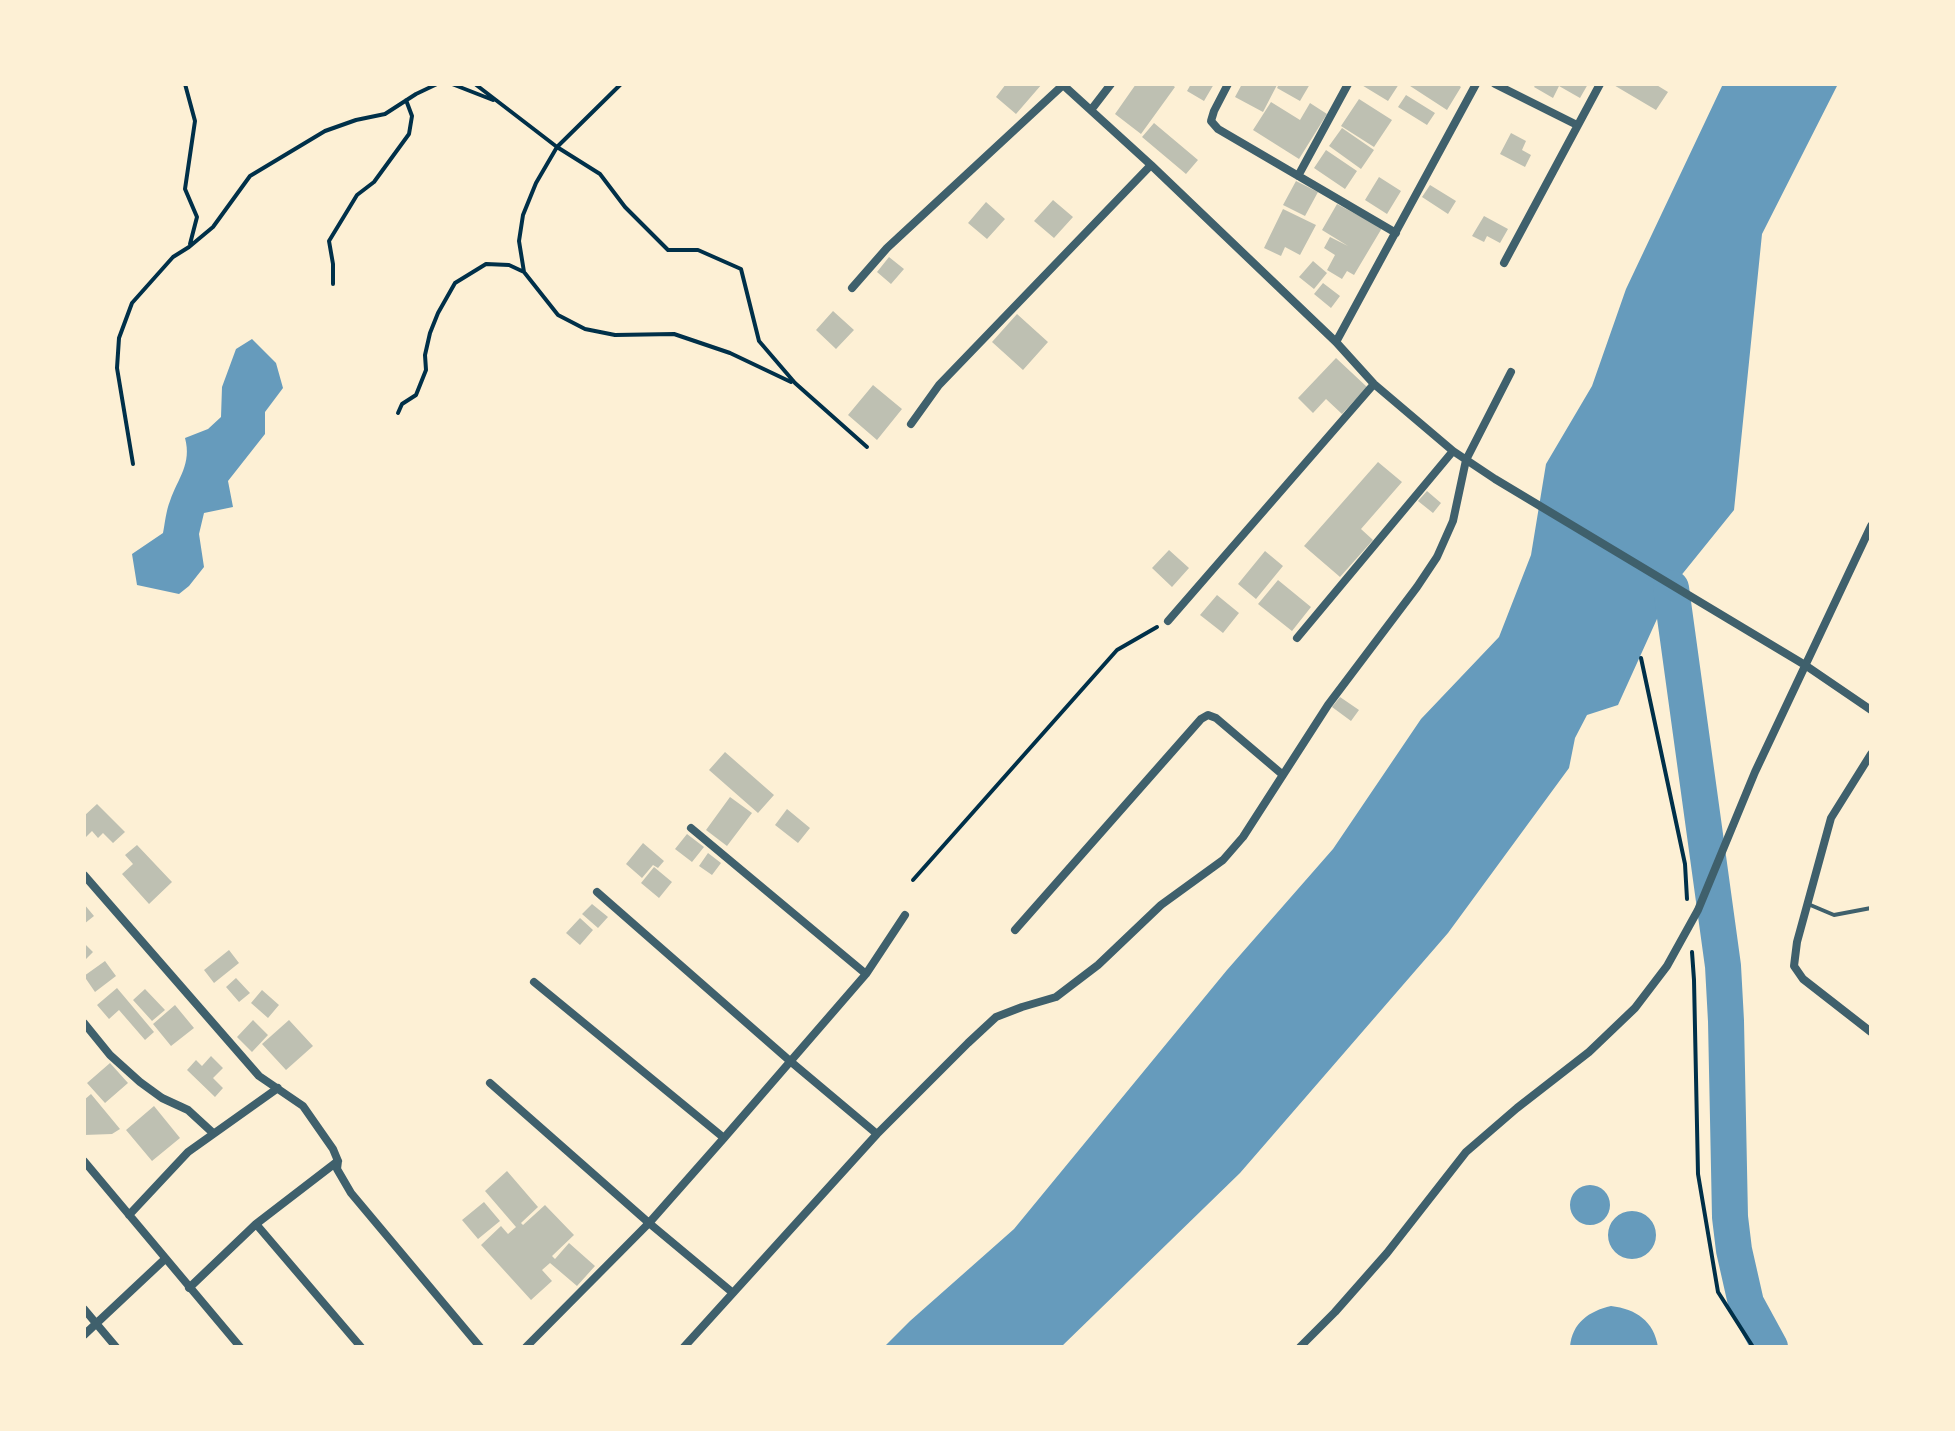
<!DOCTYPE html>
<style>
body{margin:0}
#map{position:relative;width:1955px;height:1431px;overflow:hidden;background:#fdf0d5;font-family:"Noto Sans",sans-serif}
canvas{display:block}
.frame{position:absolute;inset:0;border:86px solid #fdf0d5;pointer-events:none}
</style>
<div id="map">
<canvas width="1955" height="1431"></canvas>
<div class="frame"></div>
</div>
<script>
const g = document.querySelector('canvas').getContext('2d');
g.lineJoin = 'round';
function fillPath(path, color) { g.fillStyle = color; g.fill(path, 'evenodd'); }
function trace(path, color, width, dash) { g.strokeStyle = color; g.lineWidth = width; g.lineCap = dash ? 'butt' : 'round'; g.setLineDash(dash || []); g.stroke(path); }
fillPath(new Path2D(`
 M1723,84H1838L1762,234L1734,510L1671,588L1618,705L1587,715L1575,738L1569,768L1448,933L1240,1173L1061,1347H884L910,1321L1014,1229L1227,970L1333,849L1421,719L1499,637L1531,555L1546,464L1592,386L1626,289Z
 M252,339L276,363L283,388L265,412V434L228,481L233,507L204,513L199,534L204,567L189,586L179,594L137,585L132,554L163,533C165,523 166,511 170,501C178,478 192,464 185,438L208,429L221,417L222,387L236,349Z
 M1570 1205a20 20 0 1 1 40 0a20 20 0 1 1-40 0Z
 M1608 1235a24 24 0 1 1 48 0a24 24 0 1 1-48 0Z
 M1611,1306C1636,1309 1654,1321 1658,1347H1570C1572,1323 1589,1311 1611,1306Z`), '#669bbc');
trace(new Path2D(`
 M1671,588L1723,966L1726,1021L1730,1217L1734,1250L1746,1303L1770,1347`), '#669bbc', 36);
fillPath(new Path2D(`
 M1006,84H1042L1016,114L996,97Z
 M1136,84H1171L1175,87L1141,134L1115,114Z
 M1191,84H1214L1204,101L1187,91Z
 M1242,84H1275L1277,85L1263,112L1235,97Z
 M1279,84H1310L1300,101L1277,88Z
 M1360,84H1399L1388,101Z
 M1407,84H1457L1461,87L1447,110Z
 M1536,84H1588L1580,98L1559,86L1553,98L1534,87Z
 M1612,84H1655L1668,92L1656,110Z
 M1406,95L1435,113L1427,125L1398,107Z
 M1359,99L1392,120L1374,147L1341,126Z
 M1271,102L1300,120L1310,103L1327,114L1299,159L1253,130Z
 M1154,123L1198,160L1186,174L1142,137Z
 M1342,128L1374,150L1361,169L1329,146Z
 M1511,133L1526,141L1522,150L1531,155L1525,167L1500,154Z
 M1326,150L1357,171L1345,189L1314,168Z
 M1379,177L1401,191L1387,214L1365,200Z
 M1296,181L1318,192L1305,216L1283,205Z
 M1430,185L1456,201L1448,214L1422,197Z
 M1053,200L1073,217L1054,238L1034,221Z
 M986,202L1005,219L987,239L968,223Z
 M1337,204L1382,228L1354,275L1347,271L1342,279L1327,270L1335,255L1324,248L1330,237L1348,246L1322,230Z
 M1283,209L1316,225L1300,255L1285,247L1281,256L1264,248Z
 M1484,216L1508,229L1500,243L1487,236L1484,242L1472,236Z
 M889,257L904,269L891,284L877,272Z
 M1313,261L1327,273L1314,289L1299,277Z
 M1323,283L1340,296L1331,308L1314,294Z
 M833,311L854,330L836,349L816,330Z
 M1017,314L1048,342L1023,370L992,342Z
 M1336,358L1367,387L1342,414L1326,399L1313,413L1298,398Z
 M873,385L902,409L877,440L848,415Z
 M1378,462L1402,482L1361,529L1373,540L1340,577L1304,546Z
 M1427,491L1441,503L1433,513L1418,501Z
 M1169,550L1189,568L1172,587L1152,568Z
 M1265,551L1283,566L1256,599L1238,584Z
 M1278,580L1311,607L1292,631L1258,604Z
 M1217,595L1239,613L1223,633L1200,615Z
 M1340,697L1359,710L1351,721L1332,707Z
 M725,752L774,795L758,813L709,770Z
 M730,797L752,813L727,846L706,830Z
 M97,804L125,832L113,843L103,833L98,838L92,831L84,839V816Z
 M787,809L810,828L798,843L775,825Z
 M687,834L704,847L692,862L675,849Z
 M643,843L664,861L658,868L653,865L642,878L626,864Z
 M137,845L172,882L149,904L122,874L133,864L125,855Z
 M708,853L721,863L712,875L699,866Z
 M654,867L672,882L659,898L641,883Z
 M84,904L94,916L84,924Z
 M592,904L608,917L598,928L582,914Z
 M580,918L593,930L580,945L566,933Z
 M84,943L93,952L84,961Z
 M229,950L239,963L214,983L204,970Z
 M105,961L116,976L95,992L84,976Z
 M236,978L250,993L239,1002L226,987Z
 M117,988L154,1032L145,1040L119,1010L109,1019L97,1005Z
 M145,989L165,1010L152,1021L133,1000Z
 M262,990L279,1005L268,1018L251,1003Z
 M175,1005L194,1028L171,1046L153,1024Z
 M253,1020L268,1035L252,1052L237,1037Z
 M289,1020L313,1046L286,1070L262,1044Z
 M211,1056L223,1068L213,1078L223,1088L215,1097L187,1070L196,1060L202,1066Z
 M110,1063L128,1083L105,1103L87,1083Z
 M91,1094L120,1129L112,1134L84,1135V1100Z
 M154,1106L180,1138L152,1161L126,1130Z
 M507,1171L538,1207L521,1223L523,1225L545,1205L574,1235L552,1256L555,1259L569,1243L595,1266L577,1286L550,1263L542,1270L552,1281L531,1300L481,1245L501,1226L508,1234L516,1227L485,1191Z
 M484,1202L500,1221L478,1239L462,1220Z`), '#bec0b2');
trace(new Path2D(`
 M185,84L195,121L185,189L197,217L190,244
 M452,84L493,100
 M475,84L557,147L600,174L625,207L668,250H698L741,269L759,341L795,383L867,447
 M621,84L557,147L536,183L523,215L519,241L524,272L558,315L585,329L615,335L674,334L730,353L791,382
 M333,284V264L329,241L357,195L374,182L409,134L412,116L406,100
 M398,413L402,404L416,395L426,370L425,355L430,333L438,313L455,283L486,264L509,265L524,272
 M133,464L117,368L119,338L132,303L173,257L189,247L213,227L250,176L325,131L356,120L385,114L416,94L437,84
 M1641,658L1685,864L1687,899
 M913,880L1117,650L1157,627
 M1692,952L1694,980L1698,1174L1718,1292L1753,1347`), '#003049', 4);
trace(new Path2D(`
 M1808,904L1834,915L1871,908`), '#3f606c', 4);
trace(new Path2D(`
 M1062,84L1151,165L1336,342L1374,384L1453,451L1495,479L1805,665L1871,710
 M1228,84L1214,111L1211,121L1218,129L1396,233
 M1495,84L1577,125
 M1091,110L1111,84
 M1298,176L1348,84
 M1504,263L1600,84
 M852,288L887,248L1063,85
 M1336,342L1476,84
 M911,424L939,385L1151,165
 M1168,621L1374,384
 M1297,638L1453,451
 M1871,754L1831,818L1797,942L1794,966L1803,979L1871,1032
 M691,828L866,974
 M84,875L259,1076L303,1106L333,1149L338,1161L337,1169L351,1193L480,1347
 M597,892L790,1061L877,1134
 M1015,930L1201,719L1208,715L1216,718L1283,775
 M534,982L724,1138
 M84,1023L110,1055L140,1082L162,1098L188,1110L213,1133
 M490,1083L649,1223L733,1293
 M84,1161L240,1347
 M129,1215L188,1152L278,1088
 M256,1224L361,1347
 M189,1288L256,1224L338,1161
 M84,1309L116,1347
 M84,1335L165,1259
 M526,1347L649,1223L724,1138L866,974L905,915
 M684,1347L877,1134L968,1043L996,1017L1022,1007L1056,997L1098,965L1161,905L1223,860L1243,837L1328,705L1417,587L1437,557L1453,521L1466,460L1511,372
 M1300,1347L1335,1312L1387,1253L1466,1152L1517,1108L1589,1052L1635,1008L1667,966L1698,910L1755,772L1871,526`), '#3f606c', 8);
</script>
